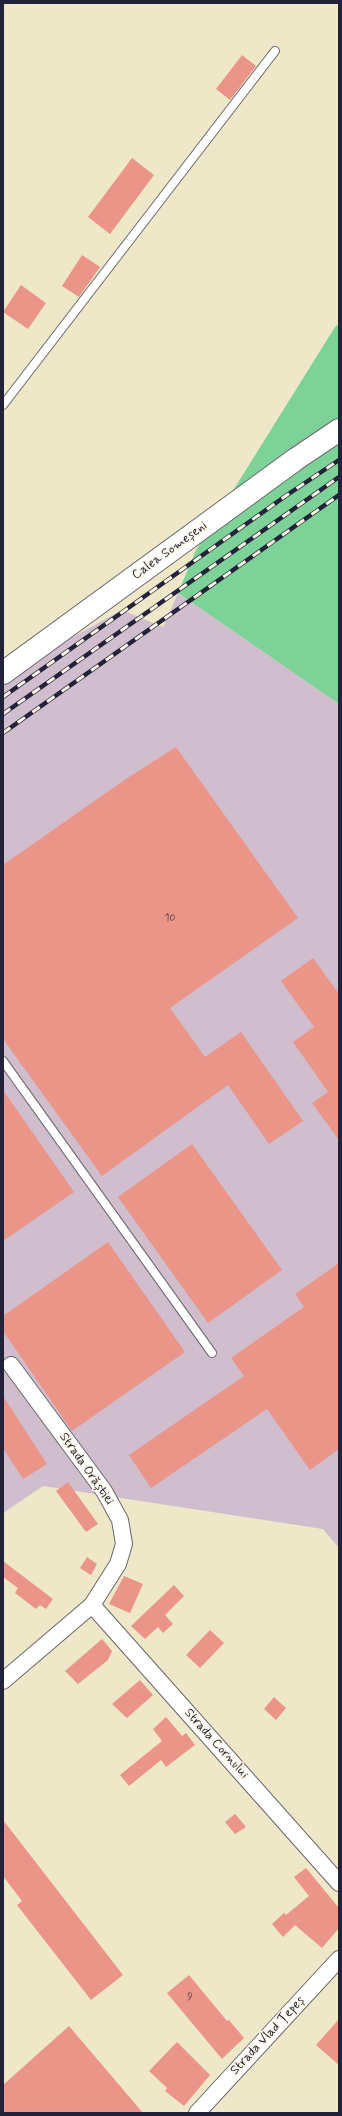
<!DOCTYPE html>
<meta charset="utf-8">
<style>
body{margin:0}
#map{position:relative;width:342px;height:2116px;overflow:hidden;background:#eee7c8;font-family:Mynerve,sans-serif}
canvas{display:block}
.frame{position:absolute;inset:0;border:4px solid #22223b;pointer-events:none}
</style>
<div id="map">
<canvas width="342" height="2116"></canvas>
<div class="frame"></div>
</div>
<script>
const g = document.querySelector('canvas').getContext('2d');
g.lineJoin = 'round';
function fillPath(path, color) { g.fillStyle = color; g.fill(path, 'evenodd'); }
function trace(path, color, width, dash) { g.strokeStyle = color; g.lineWidth = width; g.lineCap = dash ? 'butt' : 'round'; g.setLineDash(dash || []); g.stroke(path); }
function write(font, color, halo, rows, align = 'center') {
  g.font = font + ' Mynerve,sans-serif'; g.lineWidth = 3; g.setLineDash([]); g.textBaseline = 'middle'; g.strokeStyle = halo; g.fillStyle = color; for (const [text, x, y, turn = 0] of rows) {
    g.save(); g.translate(x, y); g.rotate((+turn || 0) * Math.PI / 180); g.textAlign = isNaN(turn) ? turn : align; if (halo) g.strokeText(text, 0, 0); g.fillText(text, 0, 0); g.restore();
  }
}
fillPath(new Path2D(`
 M178,593L339,704V1548L323,1529L43,1486L3,1513V661L38,656L122,610L163,627Z`), '#d0bdcd');
fillPath(new Path2D(`
 M339,324V704L178,593L196,550L335,327Z`), '#7dd397');
fillPath(new Path2D(`
 M242,55L256,66L230,100L216,89Z
 M132,158L154,175L110,234L88,217Z
 M82,255L100,267L79,297L62,286Z
 M21,285L46,303L28,329L3,312Z
 M176,747L298,918L170,1008L205,1057L241,1032L303,1121L269,1144L228,1085L102,1176L3,1039V865L126,779Z
 M313,958L339,994V1140L312,1103L328,1092L293,1042L314,1027L281,981Z
 M3,1090L74,1192L3,1241Z
 M192,1144L282,1270L208,1323L118,1197Z
 M108,1242L185,1352L72,1431L3,1331V1316Z
 M339,1263V1449L310,1470L267,1409L151,1488L129,1455L244,1376L231,1358L304,1307L295,1294Z
 M3,1396L47,1464L23,1479L3,1448Z
 M68,1482L98,1524L86,1532L56,1491Z
 M87,1557L97,1564L91,1575L80,1568Z
 M3,1561L53,1599L46,1609L40,1605L36,1609L15,1593L18,1588L3,1577Z
 M124,1576L143,1584L130,1613L109,1604Z
 M174,1585L184,1596L165,1615L173,1624L163,1633L158,1627L145,1639L131,1626Z
 M210,1630L224,1643L200,1668L186,1655Z
 M102,1639L112,1651L108,1660L78,1684L65,1671Z
 M140,1680L153,1695L127,1718L112,1704Z
 M274,1697L286,1708L276,1720L264,1709Z
 M166,1717L182,1736L186,1733L195,1745L166,1767L161,1760L129,1786L120,1775L162,1741L153,1729Z
 M235,1814L246,1827L235,1834L225,1822Z
 M3,1820L123,1975L91,2000L17,1905L22,1901L3,1876Z
 M306,1868L339,1908V1928L322,1948L295,1925L283,1937L272,1924L284,1913L286,1915L309,1896L294,1877Z
 M189,1975L227,2021L229,2020L244,2038L222,2059L167,1993Z
 M339,2019V2065L316,2045Z
 M69,2026L143,2113H3V2085Z
 M177,2042L210,2075L184,2106L165,2091L167,2088L149,2071Z`), '#eb9588');
const lane = new Path2D(`
 M3,405L275,51
 M3,1061L212,1353`);
const street = new Path2D(`
 M92,1605L339,1883
 M3,1681L92,1605L118,1564L124,1544L120,1520L104,1491L11,1365
 M197,2113L339,1959`);
const secondary = new Path2D(`
 M3,673L296,459L339,430`);
trace(lane, '#69676c', 10);
trace(street, '#69676c', 18);
trace(secondary, '#69676c', 24);
trace(lane, '#fff', 8);
trace(street, '#fff', 16);
trace(secondary, '#fff', 22);
const rail = new Path2D(`
 M3,697L287,495L339,460
 M3,714L339,477
 M3,733L339,495`);
trace(rail, '#22223b', 4.5);
trace(rail, '#fcf5e5', 3, [9]);
write('11px', '#543f4e', null, [
 ["10",170,919],
 ["9",190,1998]
]);
write('13px', '#22223b', '#fcf5e5', [
 ["Calea Someșeni",170,551,-36],
 ["Strada Orăștiei",86,1469,55],
 ["Strada Cornului",216,1744,48],
 ["Strada Vlad Țepeș",268,2036,-47]
]);
</script>
